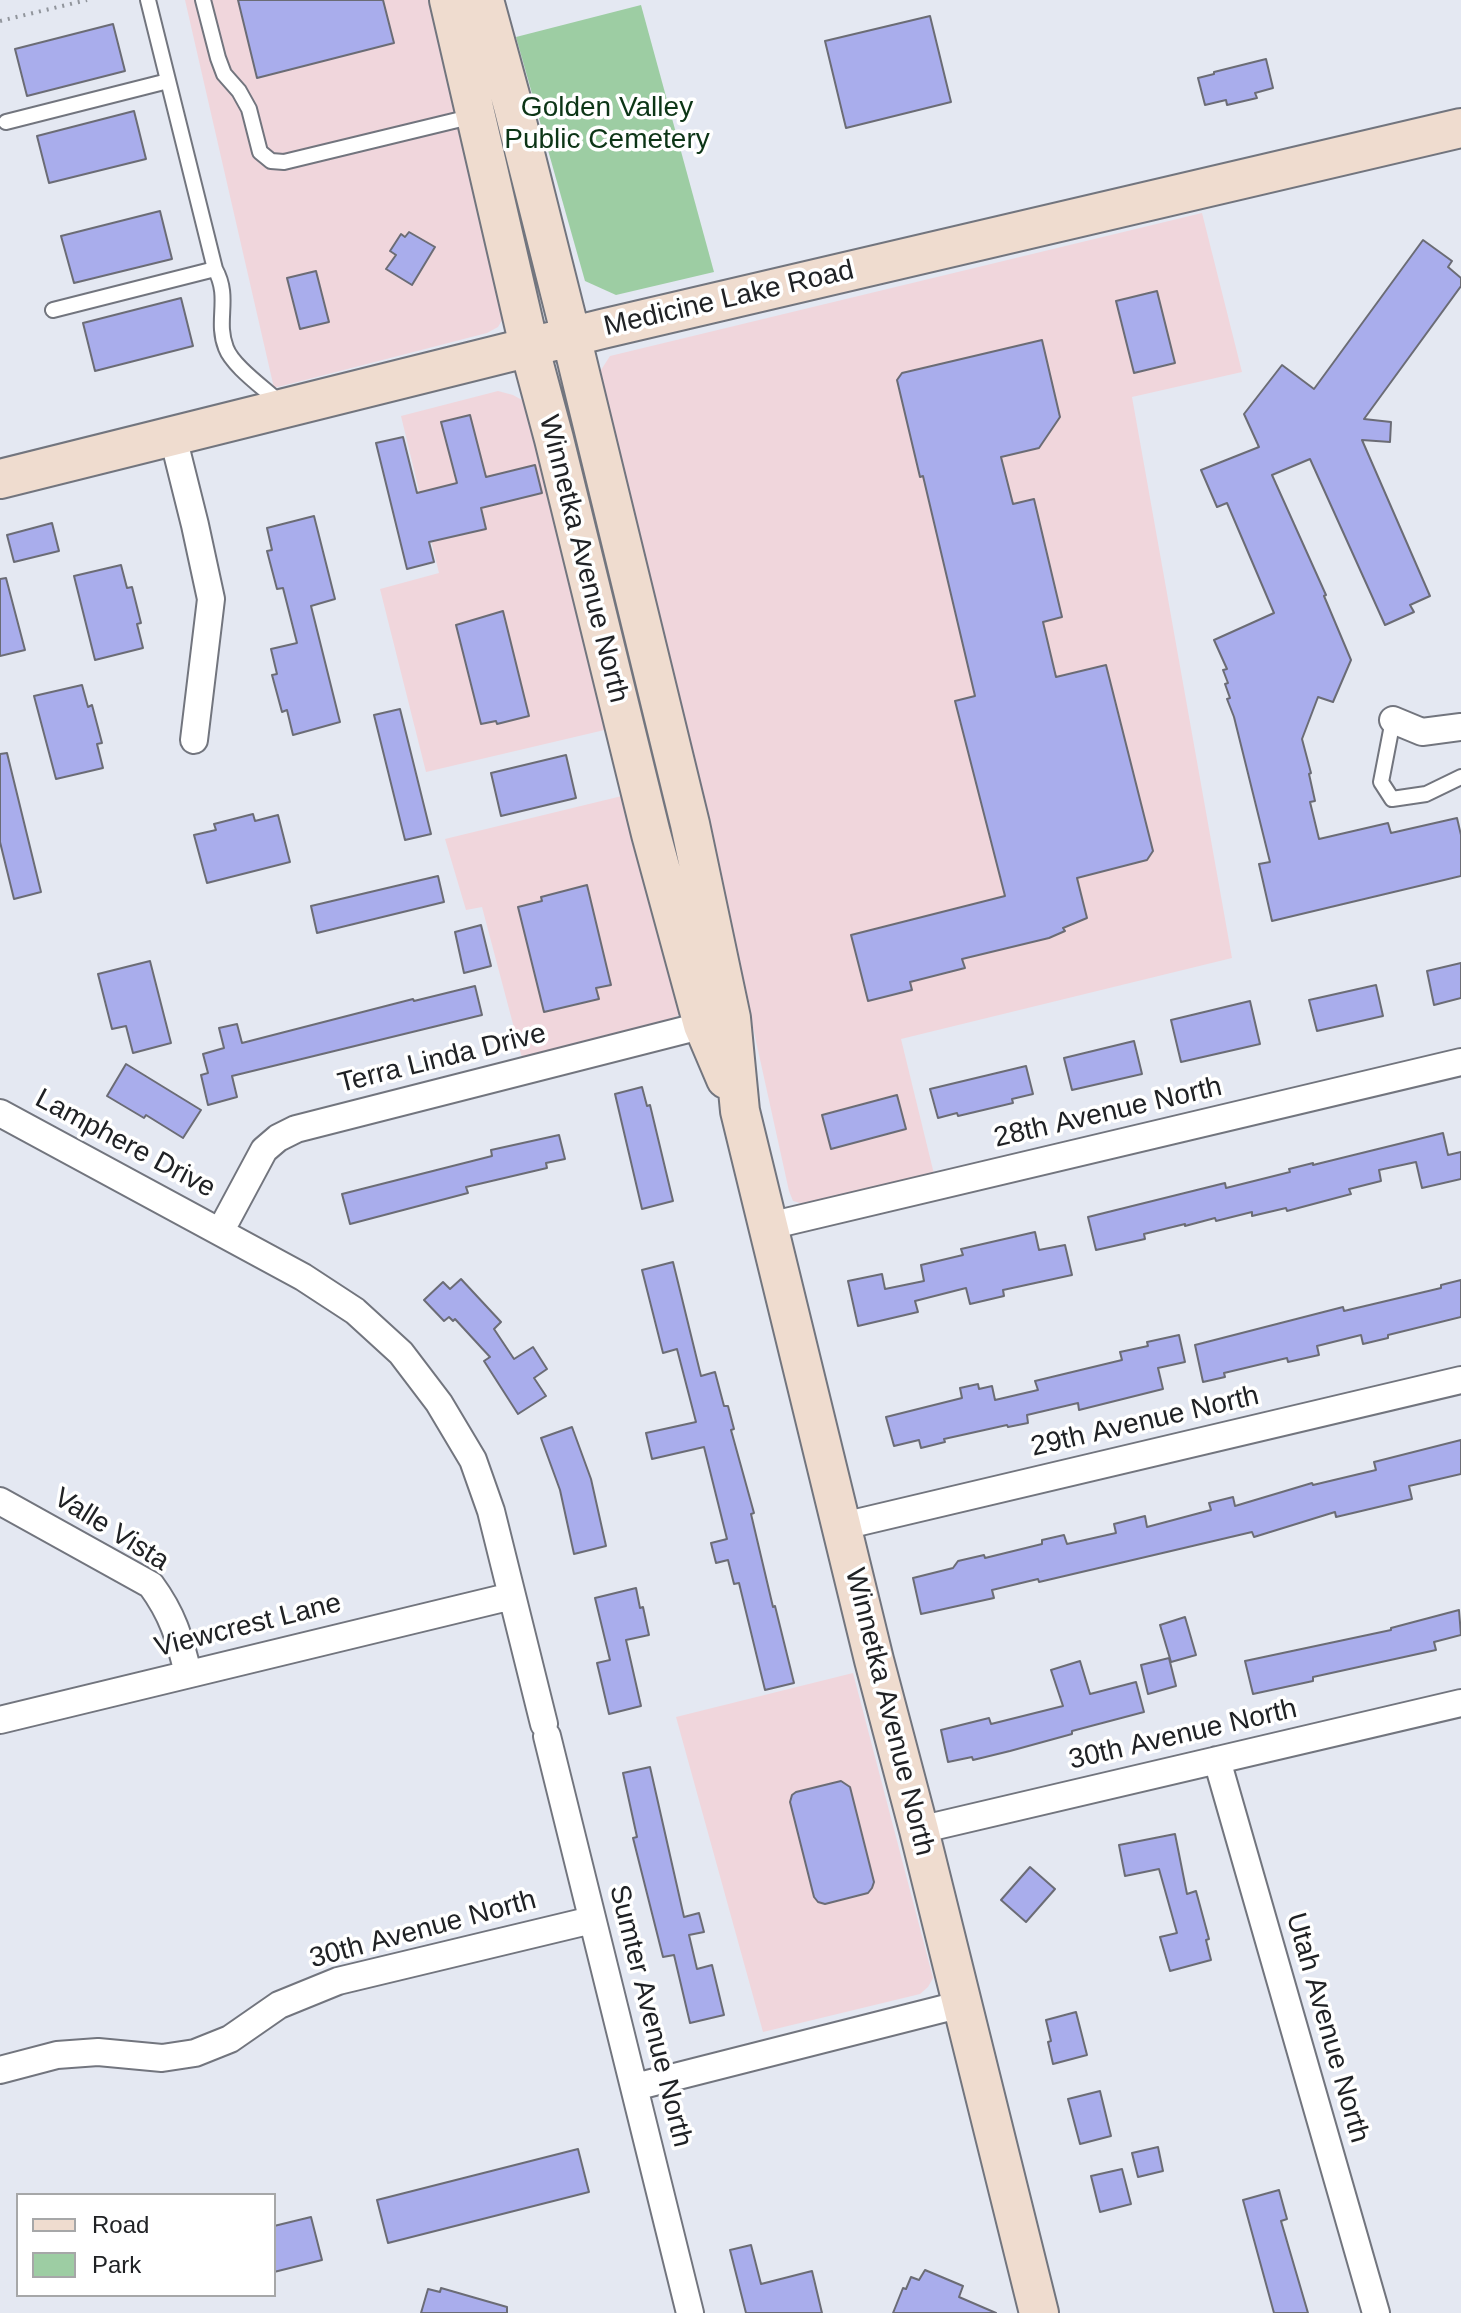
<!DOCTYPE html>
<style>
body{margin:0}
#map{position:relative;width:1461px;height:2313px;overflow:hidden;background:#e4e8f2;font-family:Arial,sans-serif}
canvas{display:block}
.legend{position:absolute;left:16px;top:2193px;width:260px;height:104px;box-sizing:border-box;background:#fff;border:2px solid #a6a7a8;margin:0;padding:10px 14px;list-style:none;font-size:24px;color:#202225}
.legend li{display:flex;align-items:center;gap:16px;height:40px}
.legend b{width:40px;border:2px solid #a6a7a8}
</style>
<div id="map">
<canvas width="1461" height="2313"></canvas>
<ul class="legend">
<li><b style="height:10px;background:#efdccf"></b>Road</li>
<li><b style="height:22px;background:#9dcda3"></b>Park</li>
</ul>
</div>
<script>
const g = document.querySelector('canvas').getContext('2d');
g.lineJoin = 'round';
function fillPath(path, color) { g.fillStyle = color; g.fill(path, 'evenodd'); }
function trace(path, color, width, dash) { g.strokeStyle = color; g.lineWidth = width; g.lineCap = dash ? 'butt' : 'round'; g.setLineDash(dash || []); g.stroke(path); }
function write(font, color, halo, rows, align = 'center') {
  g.font = font + ' Arial,sans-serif'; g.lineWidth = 7; g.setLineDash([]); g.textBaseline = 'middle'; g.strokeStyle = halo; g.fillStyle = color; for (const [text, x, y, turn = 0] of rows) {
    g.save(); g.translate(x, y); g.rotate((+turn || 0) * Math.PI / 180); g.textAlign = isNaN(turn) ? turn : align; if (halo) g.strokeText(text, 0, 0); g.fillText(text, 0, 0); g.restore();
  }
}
fillPath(new Path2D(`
 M185,0H438L505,315L498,327L487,333L274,388Z
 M1202,213L1242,372L1132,397L1232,958L901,1039L934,1174L804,1204L793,1201L789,1191L726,905L598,383L601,370L610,356Z
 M498,391L513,395L522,400L530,409L613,728L426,772L380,589L439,573L401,416Z
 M626,795L685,1007L680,1014L672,1019L522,1058L482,907L466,910L445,839Z
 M853,1673L933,1978L928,1987L920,1994L763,2032L676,1717Z`), '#f0d6dc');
fillPath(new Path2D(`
 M641,5L714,272L616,295L585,281L516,37Z`), '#9dcda3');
const building = new Path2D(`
 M238,0H383L394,43L257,78Z
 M930,16L951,102L846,128L825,41Z
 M113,24L125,71L27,96L15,49Z
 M1266,59L1273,88L1255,93L1257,98L1227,105L1226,100L1205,105L1198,78L1214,74V72Z
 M134,111L146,159L49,183L37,136Z
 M160,211L172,259L74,283L61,236Z
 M409,232L435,247L412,285L386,269L396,255L390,251L401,234L405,237Z
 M1423,240L1452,261L1448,267L1461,278V286L1364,419L1391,422L1390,442L1362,440L1430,596L1410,605L1414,612L1385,625L1310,459L1272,475L1326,595L1324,596L1351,660L1333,702L1318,697L1302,739L1311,773L1309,774L1315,801L1310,802L1319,839L1388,823L1391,833L1457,818L1461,835V876L1272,921L1259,864L1270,862L1234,717L1227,699L1230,698L1225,684L1228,683L1223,670L1227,669L1214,640L1274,613L1227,503L1217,507L1201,470L1259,447L1244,414L1282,365L1314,389Z
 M316,271L329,322L300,329L287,278Z
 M1157,291L1175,363L1134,373L1116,301Z
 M181,298L193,346L95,371L83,323Z
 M1042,340L1060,417L1039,448L1001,457L1013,504L1034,499L1062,617L1043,622L1056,677L1106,665L1153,851L1147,860L1077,878L1087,918L1063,928L1065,931L1049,938L962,959L965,968L910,982L912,990L868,1001L851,935L1005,896L955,701L975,696L923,476L920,477L897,380L902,373Z
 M470,415L486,477L535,465L542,493L481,508L486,529L429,542L434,562L407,569L376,443L403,437L417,493L457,483L441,422Z
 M314,516L335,599L311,606L340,722L293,735L287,710L282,712L272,675L277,674L271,649L297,643L283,588L277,589L267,551L272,550L267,528Z
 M52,523L59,551L14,562L7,535Z
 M121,565L127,588L132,587L141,623L137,624L143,648L95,660L74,576Z
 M6,578L25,650L0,656V579Z
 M503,611L529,716L497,724L496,721L481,724L456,625Z
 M82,685L88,707L92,705L102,743L97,744L103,768L56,779L34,696Z
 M400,709L431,834L405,840L374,715Z
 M7,753L41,892L14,899L0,842V754Z
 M566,755L576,798L501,816L491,773Z
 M253,814L255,821L278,815L290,862L207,883L194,835L216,830L214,824Z
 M438,876L444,902L317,933L311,906Z
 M587,885L611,985L596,988L599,999L544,1012L518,907L542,901L541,897Z
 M481,925L491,966L464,973L455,932Z
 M150,961L171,1043L133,1053L126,1026L112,1029L98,974Z
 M1461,963V998L1434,1005L1427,971Z
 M1376,985L1383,1016L1317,1031L1309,1000Z
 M475,986L482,1015L232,1076L237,1097L208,1105L201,1075L208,1073L203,1054L224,1048L219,1028L237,1024L242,1043L413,999L414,1001Z
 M1250,1001L1260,1044L1181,1062L1171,1020Z
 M1134,1041L1142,1074L1072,1090L1064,1058Z
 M126,1064L201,1110L183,1138L146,1115L144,1118L107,1096Z
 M1026,1066L1033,1094L1012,1099L1013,1103L958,1116L957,1113L938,1118L930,1089Z
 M642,1087L647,1106L650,1105L673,1201L642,1209L615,1094Z
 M897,1095L906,1129L831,1149L822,1115Z
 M1443,1133L1448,1155L1461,1152V1179L1422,1188L1416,1162L1379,1170L1381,1181L1349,1189L1351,1194L1287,1211L1286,1208L1252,1216V1212L1216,1221L1215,1218L1185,1226V1224L1144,1234L1145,1239L1096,1250L1088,1217L1225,1183L1226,1188L1290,1172L1289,1169L1313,1163V1165Z
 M559,1135L565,1159L546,1163L547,1168L466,1187L468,1193L350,1224L342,1194L492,1156L491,1150Z
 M1035,1232L1039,1250L1065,1245L1072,1275L1003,1290L1004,1296L970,1304L966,1288L915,1301L918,1312L858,1326L848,1281L882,1274L885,1289L924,1281L921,1265L963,1255L961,1249Z
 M673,1262L701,1376L715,1372L724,1406H728L734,1429L731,1430L754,1513L751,1514L773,1607L775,1606L794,1683L765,1690L739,1583L734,1584L728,1560L716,1563L711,1543L727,1539L704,1447L652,1459L646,1433L696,1422L677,1349L663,1353L642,1270Z
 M461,1279L501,1322L494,1329L514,1359L533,1347L547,1369L534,1378L546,1396L518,1414L484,1361L490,1357L455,1319L453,1321L449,1317L444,1321L424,1300L443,1282L450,1289Z
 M1461,1280V1317L1388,1335V1338L1363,1344L1361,1335L1317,1346L1319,1355L1288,1362L1287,1358L1224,1373L1225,1377L1203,1382L1195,1345L1343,1307L1344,1311L1441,1288V1285Z
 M1179,1335L1185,1362L1158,1368L1163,1389L1079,1410L1078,1403L1027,1415L1028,1423L1008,1427L1007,1425L944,1439L945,1442L921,1448L919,1440L894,1446L886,1417L962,1398L960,1388L978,1384L979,1389L992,1386L995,1400L1038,1390L1035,1381L1122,1360L1120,1352L1148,1346L1147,1342Z
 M572,1427L591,1479L606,1546L574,1554L560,1490L541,1438Z
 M1461,1440V1474L1409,1486L1412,1499L1336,1517L1335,1512L1254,1537L1252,1532L1039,1582L1038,1579L992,1590L994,1598L921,1614L913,1578L953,1568L958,1561L984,1555L985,1558L1042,1544V1540L1064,1535L1067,1544L1116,1533L1114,1524L1145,1516L1147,1527L1211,1510L1209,1503L1233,1497L1235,1506L1312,1483L1313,1485L1376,1470L1374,1462Z
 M636,1588L640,1608L643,1607L649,1635L626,1640L641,1706L609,1714L597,1663L610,1660L595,1598Z
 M1459,1610L1461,1635L1434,1642L1436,1650L1313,1677V1681L1253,1694L1245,1661L1391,1630V1628Z
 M1185,1617L1196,1655L1171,1662L1160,1625Z
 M1169,1658L1176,1686L1148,1694L1141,1665Z
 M1080,1661L1090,1694L1136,1682L1144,1712L1072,1731V1734L1010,1751L973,1760L972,1757L948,1762L941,1730L989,1718L991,1724L1063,1706L1051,1670Z
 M650,1767L684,1917L699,1913L704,1932L689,1935L697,1969L712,1965L724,2015L690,2023L674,1955L663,1957L633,1838L637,1837L623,1773Z
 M841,1781L850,1787L874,1882L872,1888L868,1893L825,1904L818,1902L814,1897L790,1802L792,1795L796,1792Z
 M1175,1834L1187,1894L1196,1891L1209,1939L1206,1940L1211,1960L1170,1971L1160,1937L1177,1933L1159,1869L1125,1876L1119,1845Z
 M1030,1867L1055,1889L1026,1922L1001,1900Z
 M1076,2012L1087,2055L1053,2064L1048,2042L1051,2041L1046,2020Z
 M1100,2091L1111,2136L1080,2144L1068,2099Z
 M1158,2147L1163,2171L1138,2177L1132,2153Z
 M578,2149L589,2192L388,2243L377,2200Z
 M1122,2169L1131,2204L1100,2212L1091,2176Z
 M1279,2190L1287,2219L1281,2221L1308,2313H1274L1243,2200Z
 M311,2217L322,2260L274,2272V2226Z
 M751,2245L761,2284L812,2271L822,2313H746L730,2250Z
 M925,2270L963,2286L959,2297L996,2313H893L903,2288L906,2289L911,2277L919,2280Z
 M441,2288L507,2307V2313H421L428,2289L440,2292Z`);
fillPath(building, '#a9adec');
trace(building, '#6b6c75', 2);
const lane = new Path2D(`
 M148,0L215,269C231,298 215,320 226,348C233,367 267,390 282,405
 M203,0L218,58L224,74L239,91L249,109L260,152L271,161L284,162L474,116
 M6,122L168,81
 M53,310L215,269
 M1393,720L1381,782L1392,799L1426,794L1461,777`);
const street = new Path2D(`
 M173,437L195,525L211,599L194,740
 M1393,720L1422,732L1461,727
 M0,1113L303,1277L355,1311L401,1353L439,1403L473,1460L491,1511L544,1724
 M769,1226L1461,1062
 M220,1232L264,1150L278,1138L296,1129L720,1021
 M0,1501L151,1585C173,1615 179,1637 188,1673
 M843,1526L1461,1380
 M0,1720L512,1596
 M547,1736L690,2313
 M1217,1760L1376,2313
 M919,1830L1461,1703
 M0,2070L57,2055L98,2052L162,2058L195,2053L230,2039L279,2005L338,1981L592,1920
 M635,2087L962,2004`);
const secondary = new Path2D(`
 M449,0L529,346L554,439L651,834L703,1025L726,1079
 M484,0L513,106L571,336L690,824L731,1018L740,1111L874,1660L919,1830L1039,2313
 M0,479L602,329L1461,128`);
trace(lane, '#72757e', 18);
trace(street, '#72757e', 30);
trace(secondary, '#72757e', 42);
trace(new Path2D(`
 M0,21L87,0`), '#91959c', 4, [2, 6]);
trace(lane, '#fff', 14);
trace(street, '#fff', 26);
trace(secondary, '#efdccf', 38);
write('28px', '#0c3516', '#fff', [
 ["Golden Valley",607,108],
 ["Public Cemetery",607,140]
]);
write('28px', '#202225', '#fff', [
 ["Medicine Lake Road",729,299,-13],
 ["Winnetka Avenue North",583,559,76],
 ["Terra Linda Drive",442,1059,-14],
 ["28th Avenue North",1108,1113,-13],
 ["Lamphere Drive",125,1144,28],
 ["29th Avenue North",1145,1422,-13],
 ["Valle Vista",111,1530,32],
 ["Viewcrest Lane",248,1626,-14],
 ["Winnetka Avenue North",889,1712,76],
 ["30th Avenue North",1183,1735,-13],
 ["30th Avenue North",423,1930,-15],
 ["Sumter Avenue North",650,2016,76],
 ["Utah Avenue North",1327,2028,74]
]);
</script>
